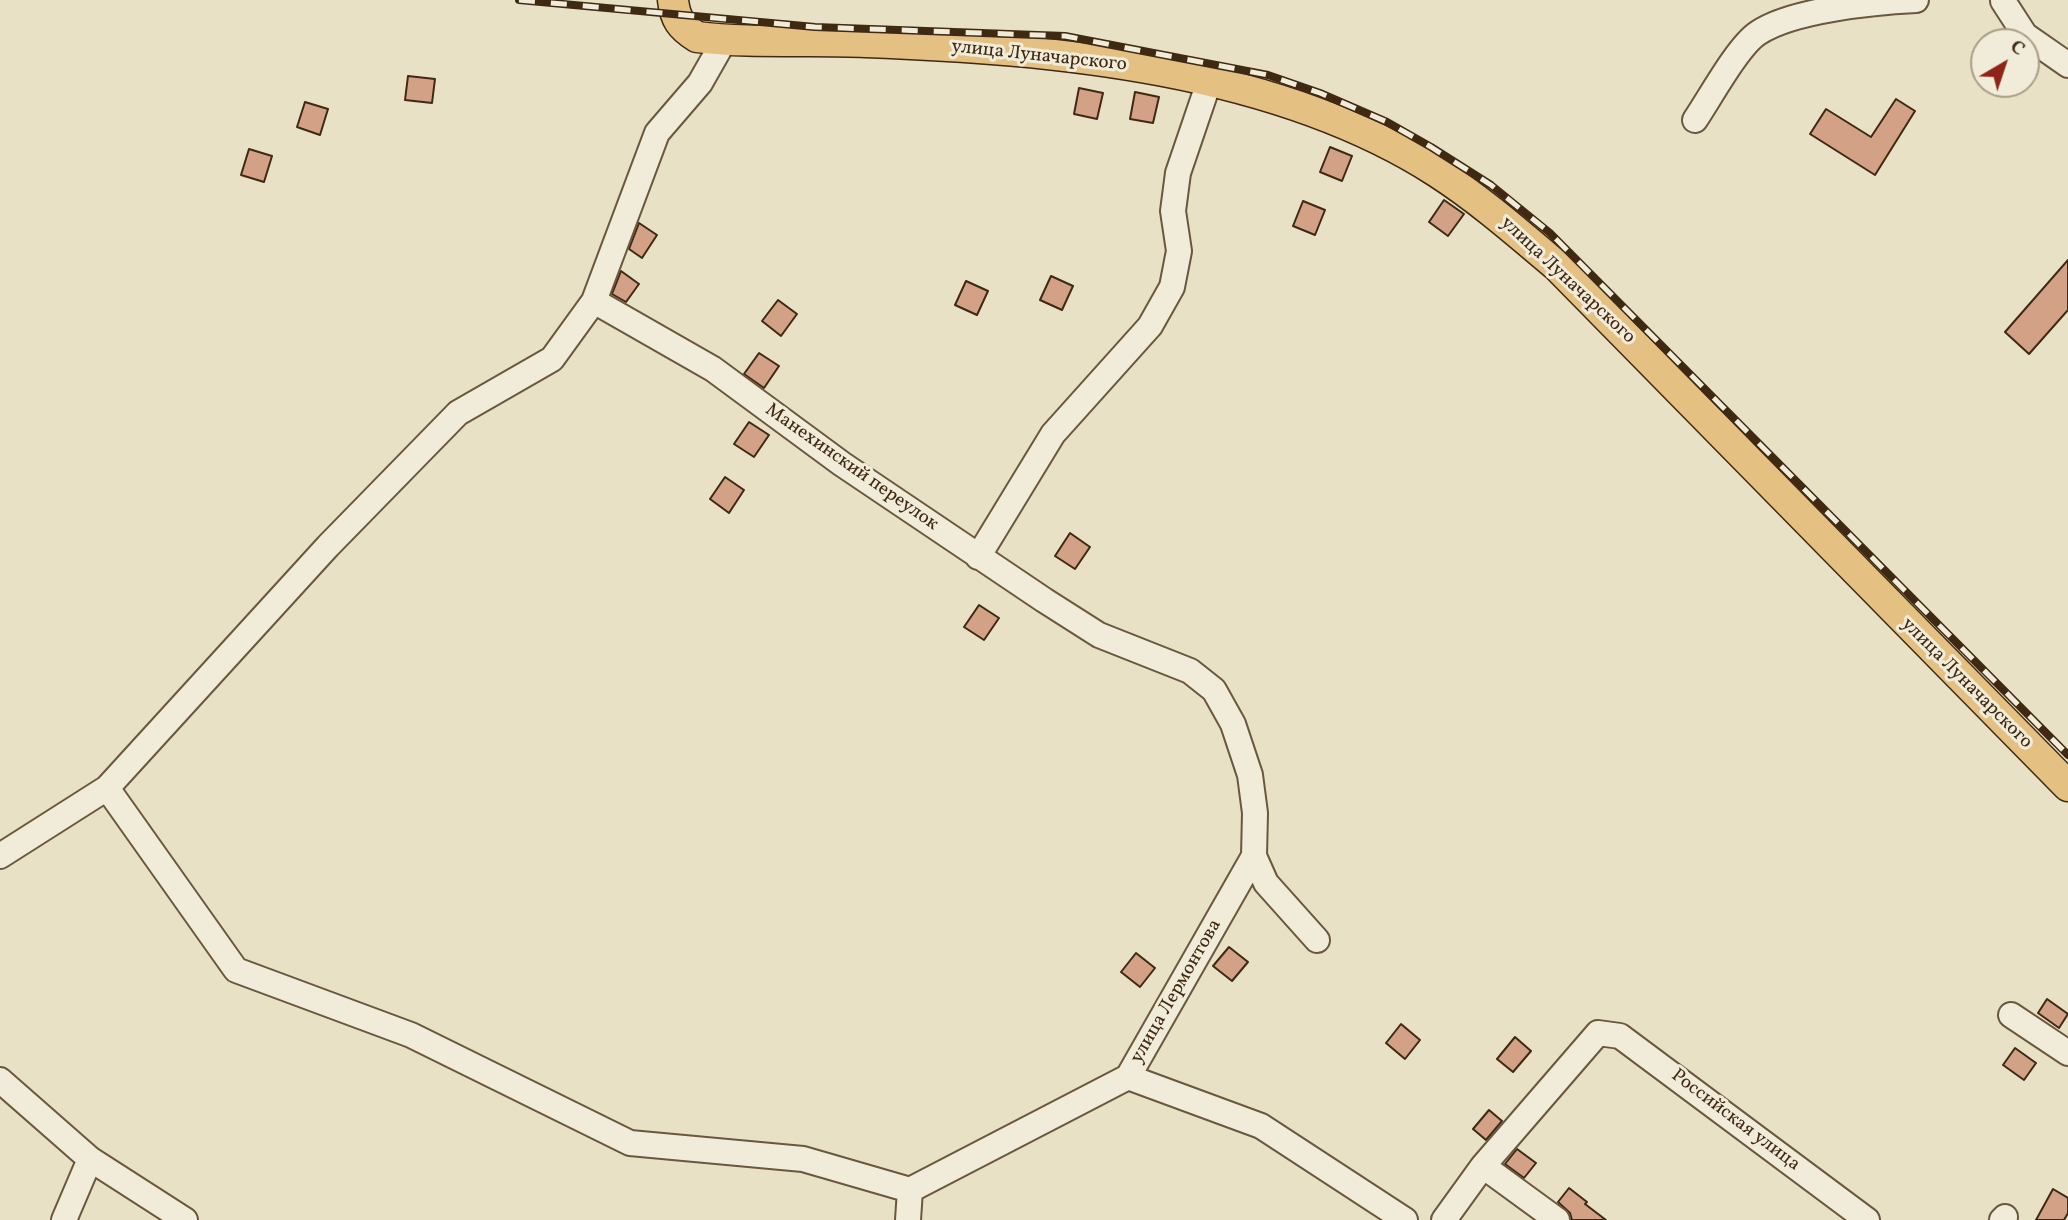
<!DOCTYPE html>
<meta charset="utf-8">
<style>
body{margin:0}
#map{position:relative;width:2068px;height:1220px;overflow:hidden;background:#e9e1c5;font-family:Vollkorn,serif}
canvas{display:block}
.north{position:absolute;left:1970px;top:28px;width:70px;height:70px;box-sizing:border-box;background:#f1ecd9;border:2px solid #aa9e89;border-radius:50%;rotate:39deg;font-size:19px;font-weight:700;line-height:28px;text-align:center;color:#3f2912}
.north::after{content:'';display:block;margin:auto;width:24px;height:32px;background:#8f2418;clip-path:polygon(50% 0,100% 100%,50% 72%,0 100%)}
</style>
<div id="map">
<canvas width="2068" height="1220"></canvas>
<div class="north">С</div>
</div>
<script>
const g = document.querySelector('canvas').getContext('2d');
g.lineJoin = 'round';
function fillPath(path, color) { g.fillStyle = color; g.fill(path, 'evenodd'); }
function trace(path, color, width, dash) { g.strokeStyle = color; g.lineWidth = width; g.lineCap = dash ? 'butt' : 'round'; g.setLineDash(dash || []); g.stroke(path); }
function write(font, color, halo, rows, align = 'center') {
  g.font = font + ' Vollkorn,serif'; g.lineWidth = 6; g.setLineDash([]); g.textBaseline = 'middle'; g.strokeStyle = halo; g.fillStyle = color; for (const [text, x, y, turn = 0] of rows) {
    g.save(); g.translate(x, y); g.rotate((+turn || 0) * Math.PI / 180); g.textAlign = isNaN(turn) ? turn : align; if (halo) g.strokeText(text, 0, 0); g.fillText(text, 0, 0); g.restore();
  }
}
const building = new Path2D(`
 M408,76L435,79L432,103L405,100Z
 M1079,88L1103,93L1097,119L1074,114Z
 M1135,92L1159,97L1153,123L1130,119Z
 M1896,99L1915,111L1875,175L1810,134L1826,109L1871,137Z
 M305,102L328,109L320,135L297,127Z
 M1330,147L1352,156L1342,181L1320,172Z
 M249,149L272,156L264,182L241,175Z
 M1444,200L1464,214L1448,236L1429,222Z
 M1303,201L1325,210L1315,235L1293,226Z
 M639,223L657,235L642,258L629,249Z
 M2068,260V310L2029,354L2005,332Z
 M621,271L639,284L626,302L612,294Z
 M1051,276L1073,286L1062,310L1040,300Z
 M966,281L988,291L977,315L955,305Z
 M778,300L797,314L781,336L762,321Z
 M759,353L779,366L764,388L744,374Z
 M749,422L769,435L754,457L734,444Z
 M725,477L744,490L729,513L710,499Z
 M1070,533L1090,547L1075,569L1055,556Z
 M979,605L999,618L984,640L964,627Z
 M1229,947L1248,962L1232,981L1213,966Z
 M1136,953L1155,968L1140,987L1121,972Z
 M2047,999L2068,1014L2059,1028L2038,1013Z
 M1401,1024L1420,1040L1405,1059L1386,1043Z
 M1515,1037L1531,1051L1513,1072L1497,1059Z
 M2015,1048L2036,1063L2024,1080L2003,1065Z
 M1489,1110L1502,1121L1486,1140L1473,1129Z
 M1517,1149L1536,1163L1524,1178L1505,1164Z
 M1569,1188L1587,1202L1585,1204L1606,1220H1572L1570,1213L1558,1202Z
 M2053,1189L2068,1198V1213L2064,1220H2036Z`);
fillPath(building, '#d2a186');
trace(building, '#3f2912', 2);
const minor = new Path2D(`
 M2003,1L2025,35L2068,65
 M725,39L700,83L657,133L594,301L713,369L842,464L1044,600L1099,635L1190,671L1214,690L1233,724L1250,775L1255,813L1254,856L1266,883L1317,940
 M1695,120C1710,98 1738,46 1758,33C1792,10 1875,2 1916,0
 M978,557L1053,434L1150,326L1172,287L1179,251L1173,211L1178,173L1209,82
 M107,788L236,970L411,1035L630,1143L803,1159L910,1190
 M0,856L107,788L328,546L458,413L552,359L594,301
 M1254,856L1128,1077L1261,1126L1405,1220
 M2011,1015L2068,1053
 M0,1080L90,1159L185,1220
 M1483,1166L1557,1220
 M64,1220L90,1159
 M908,1220L910,1190L1128,1077
 M1444,1220L1483,1166L1598,1033L1620,1036L1867,1220
 M2002,1220L2005,1217`);
const major = new Path2D(`
 M673,0C675,19 681,27 697,37C752,44 810,39 866,42C1053,49 1275,68 1437,172C1479,199 1518,233 1557,266L2068,786`);
trace(minor, '#6a573f', 28);
trace(major, '#3f2912', 33);
trace(minor, '#f1ecd9', 24);
trace(major, '#e4c082', 30);
const rail = new Path2D(`
 M519,0L815,27L1065,36L1268,75L1320,93L1387,122L1431,147L1491,185L1550,233L2068,755`);
trace(rail, '#3f2912', 8);
trace(rail, '#f1ecd9', 5, [16]);
write('19px', '#3f2912', '#f1ecd9', [
 ["улица Луначарского",1039,57,6],
 ["улица Луначарского",1567,281,43],
 ["Манехинский переулок",851,468,35],
 ["улица Луначарского",1966,684,45],
 ["улица Лермонтова",1177,992,-60],
 ["Российская улица",1735,1121,37]
]);
</script>
